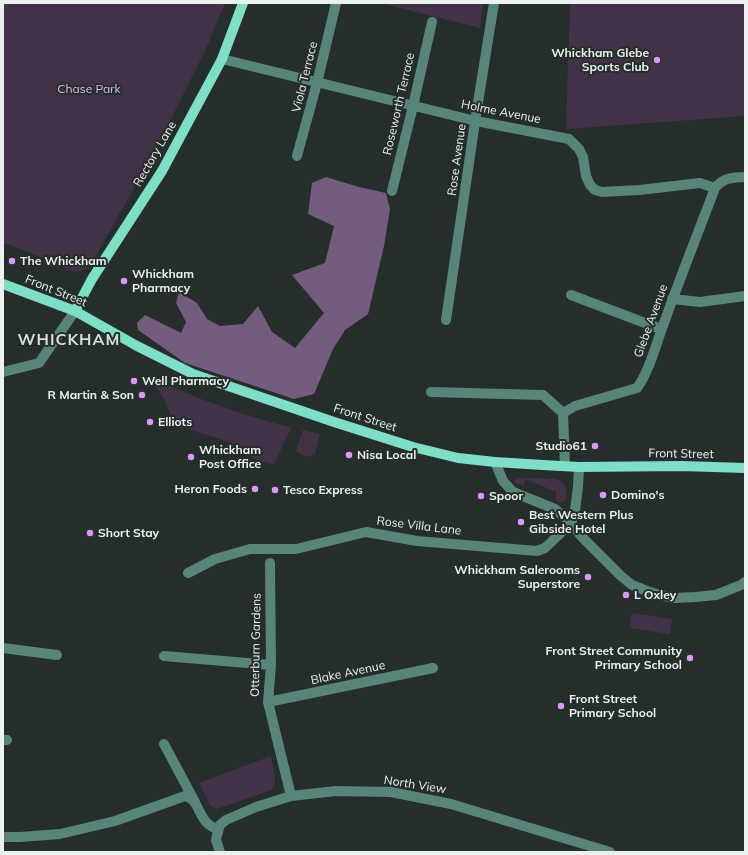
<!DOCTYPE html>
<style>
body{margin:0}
#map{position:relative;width:748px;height:855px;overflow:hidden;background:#262e2c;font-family:Mulish,sans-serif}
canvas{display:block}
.frame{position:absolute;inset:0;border:4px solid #ebf1ef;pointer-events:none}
</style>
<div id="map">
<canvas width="748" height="855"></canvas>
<div class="frame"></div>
</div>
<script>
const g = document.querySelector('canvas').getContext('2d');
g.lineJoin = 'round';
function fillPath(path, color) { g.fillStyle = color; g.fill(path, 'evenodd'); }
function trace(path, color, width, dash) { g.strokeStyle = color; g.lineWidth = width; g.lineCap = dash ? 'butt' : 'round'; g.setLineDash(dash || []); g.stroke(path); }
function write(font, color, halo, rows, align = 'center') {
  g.font = font + ' Mulish,sans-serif'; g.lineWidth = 4; g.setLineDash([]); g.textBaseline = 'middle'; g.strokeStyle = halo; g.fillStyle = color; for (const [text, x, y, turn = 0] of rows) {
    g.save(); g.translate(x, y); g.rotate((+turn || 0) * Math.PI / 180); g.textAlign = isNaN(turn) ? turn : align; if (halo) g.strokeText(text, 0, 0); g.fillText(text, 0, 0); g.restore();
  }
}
fillPath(new Path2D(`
 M3,3H225L206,49L171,119L143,172L89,268L81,271L74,272L19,248L3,243Z
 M380,3H483L480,28Z
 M570,3H745V116L566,129Z
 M151,378L201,399L246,415L291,428L274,464L257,461L237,445L220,439L175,425L165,401Z
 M303,430L320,434L315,454C307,458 303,456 296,451Z
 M517,478L556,479L563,482C566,490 569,497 563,503L558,502L556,500V492L526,479L523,486L514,482Z
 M632,613L672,619L670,634L630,628Z
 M271,756L275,776V784L271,790L223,807L216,809L210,805L199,783Z`), '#413247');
fillPath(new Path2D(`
 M326,177L359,187L386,193L390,209L384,246L368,314L345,330L333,349L314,394L294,399L185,363L138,330L137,323L145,315L181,333L186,322L176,303L179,292L197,303L207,319L220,326L243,324L258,306L272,332L295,348L324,313L292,275L325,263L334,226L308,214L312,183Z`), '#735c7d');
trace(new Path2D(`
 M222,59L476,121L569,139L579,149L583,157L586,176L590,185L595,190L602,192L639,190L700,183L715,188
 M297,156L317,83L336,3
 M392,191L413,106L432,22
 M571,295L661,329
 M672,299L700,302L745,296
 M446,320L476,115L494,3
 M3,372L39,363L75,311
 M431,392L543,395L563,413L565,466
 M563,413L575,406L637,388C650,370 656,344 664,323C680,278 698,233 715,188C724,177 732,178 745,177
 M495,462L503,481L513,492L555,509L571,523L581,536L621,576L632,585L652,593L674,598L695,597L716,595L741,585L745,582
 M270,563L271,665L268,702L291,796
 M188,573L215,559L250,549H296L366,532L417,541L537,551L545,548L571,523L575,510L578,487L579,467
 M3,648L57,655
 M164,656L271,665
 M268,702L433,668
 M3,740H7
 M164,744L195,802
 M3,837H20L60,834L115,821L185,796C198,799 198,814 207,823C210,826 214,828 218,830
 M220,852L216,840L217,835L220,825L226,820L256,807L291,796L336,791L391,792L451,804L610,852`), '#588579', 10);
trace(new Path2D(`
 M3,284L75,311L137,346L193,374L334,422L413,447L458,458L495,462L543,465L579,467L682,466L745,468
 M75,311L92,279L162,171L222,59L243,3`), '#7ddfc6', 10);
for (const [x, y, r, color] of [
 [657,60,4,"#db99f5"],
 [12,261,4,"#db99f5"],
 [124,281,4,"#db99f5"],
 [134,381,4,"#db99f5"],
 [142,395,4,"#db99f5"],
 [150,422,4,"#db99f5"],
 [595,446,4,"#db99f5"],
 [349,455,4,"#db99f5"],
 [191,457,4,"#db99f5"],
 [255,489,4,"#db99f5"],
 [275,490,4,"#db99f5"],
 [603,495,4,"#db99f5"],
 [481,496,4,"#db99f5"],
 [521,522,4,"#db99f5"],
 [90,533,4,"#db99f5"],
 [588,577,4,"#db99f5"],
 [626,595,4,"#db99f5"],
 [690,658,4,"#db99f5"],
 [561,706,4,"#db99f5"]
]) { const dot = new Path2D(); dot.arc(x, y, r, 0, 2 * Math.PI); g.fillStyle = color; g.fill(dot); trace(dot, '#262e2c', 1.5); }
write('bold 12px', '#ebf1ef', '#262e2c', [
 ["Whickham Glebe",649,53,"right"],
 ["Sports Club",649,67,"right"],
 ["The Whickham",20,261],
 ["Whickham",132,274],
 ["Pharmacy",132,288],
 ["Well Pharmacy",142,381],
 ["R Martin & Son",134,395,"right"],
 ["Elliots",158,422],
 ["Studio61",587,446,"right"],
 ["Whickham",199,450],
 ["Post Office",199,464],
 ["Nisa Local",357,455],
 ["Heron Foods",247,489,"right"],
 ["Tesco Express",283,490],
 ["Domino's",611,495],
 ["Spoor",489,496],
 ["Best Western Plus",529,515],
 ["Gibside Hotel",529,529],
 ["Short Stay",98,533],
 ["Whickham Salerooms",580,570,"right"],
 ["Superstore",580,584,"right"],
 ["L Oxley",634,595],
 ["Front Street Community",682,651,"right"],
 ["Primary School",682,665,"right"],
 ["Front Street",569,699],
 ["Primary School",569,713]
], 'left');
write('12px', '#ebf1ef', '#262e2c', [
 ["Viola Terrace",305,77,-76],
 ["Roseworth Terrace",399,104,-77],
 ["Holme Avenue",501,112,11],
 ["Rectory Lane",155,154,-60],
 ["Rose Avenue",457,160,-82],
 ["Front Street",56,291,22],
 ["Glebe Avenue",651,321,-70],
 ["Front Street",365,418,18],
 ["Front Street",681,454,1],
 ["Rose Villa Lane",419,526,7],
 ["Otterburn Gardens",256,645,-89],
 ["Blake Avenue",348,673,-12],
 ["North View",415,785,9]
]);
write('12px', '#e0b8f1', '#262e2c', [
 ["Chase Park",89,89]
]);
g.letterSpacing = '1px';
write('bold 16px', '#d4dfdc', '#262e2c', [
 ["WHICKHAM",69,340]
]);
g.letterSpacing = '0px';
</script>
